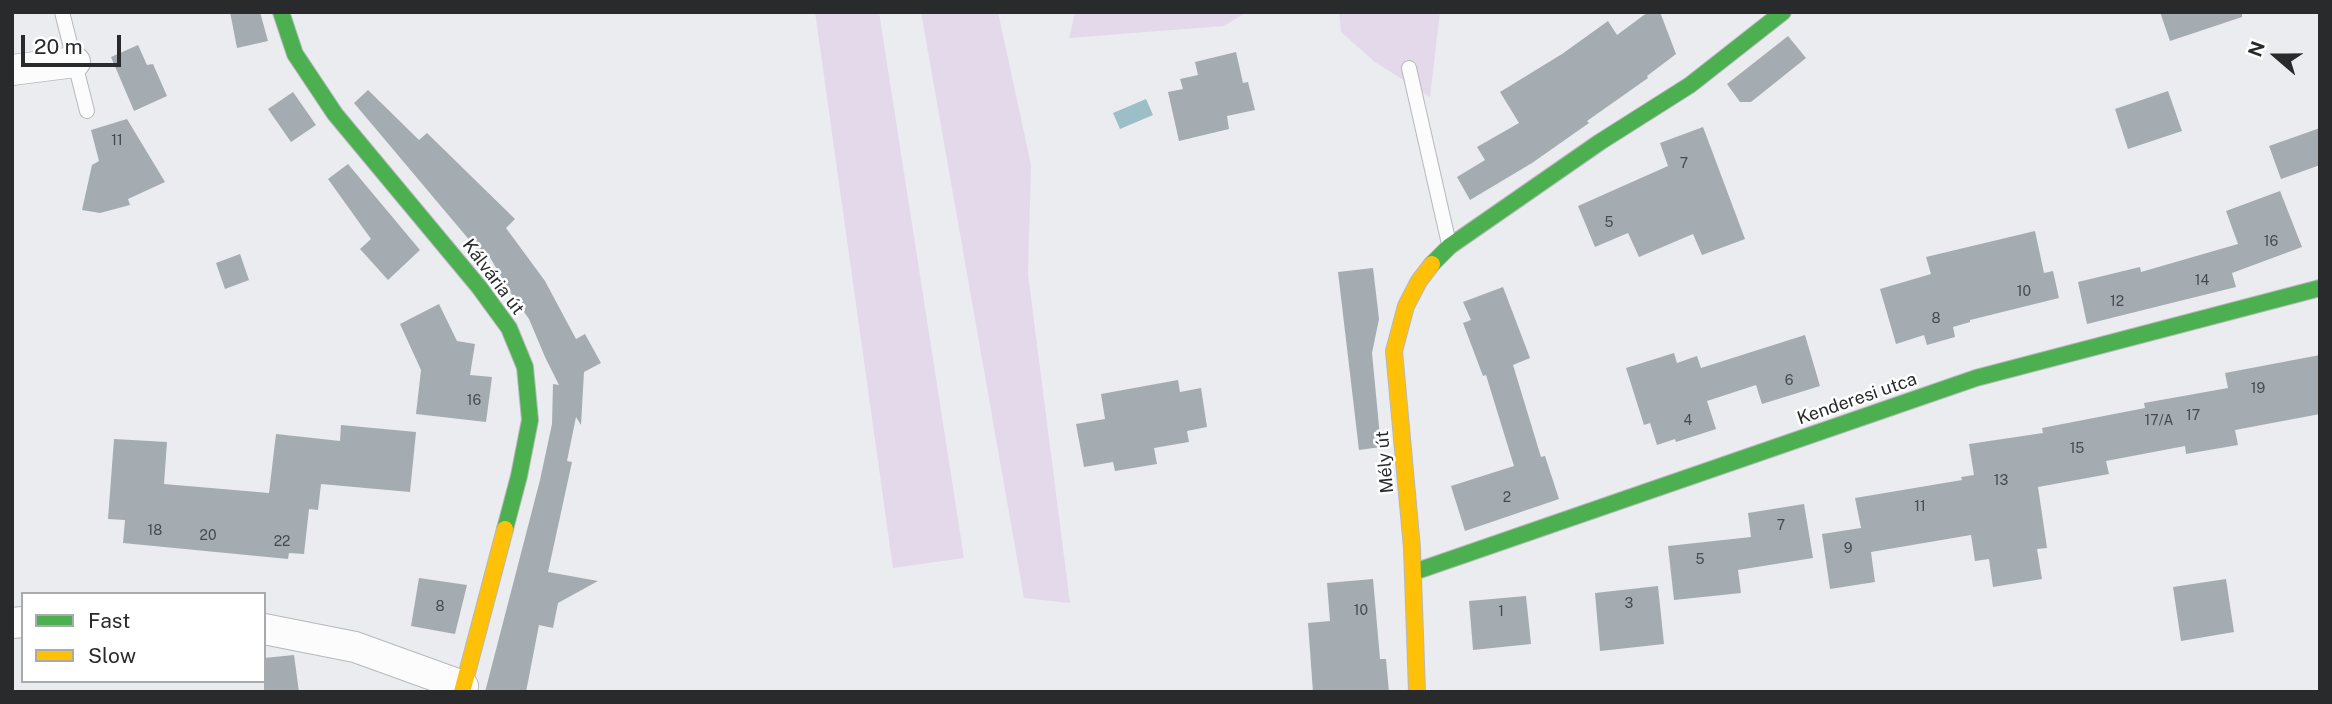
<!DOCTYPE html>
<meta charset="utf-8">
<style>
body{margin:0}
#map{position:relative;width:2332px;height:704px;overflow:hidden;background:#eaecef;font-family:"Public Sans",sans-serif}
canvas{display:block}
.frame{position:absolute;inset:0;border:14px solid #282a2c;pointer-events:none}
.legend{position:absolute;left:21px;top:592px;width:245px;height:91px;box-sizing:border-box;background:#fff;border:2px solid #a9aaab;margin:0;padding:9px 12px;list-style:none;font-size:21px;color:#282a2c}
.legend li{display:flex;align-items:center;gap:14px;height:35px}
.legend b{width:35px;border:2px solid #a9aaab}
.north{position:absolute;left:2241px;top:21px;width:70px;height:70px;-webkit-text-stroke:5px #fff;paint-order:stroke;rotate:290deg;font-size:19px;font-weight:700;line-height:28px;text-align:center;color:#282a2c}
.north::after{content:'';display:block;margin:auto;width:24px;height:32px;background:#282a2c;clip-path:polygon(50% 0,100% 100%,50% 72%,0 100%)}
.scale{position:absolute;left:21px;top:35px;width:100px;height:32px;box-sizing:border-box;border:4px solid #282a2c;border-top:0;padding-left:9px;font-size:21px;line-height:24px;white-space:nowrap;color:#282a2c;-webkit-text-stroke:5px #fff;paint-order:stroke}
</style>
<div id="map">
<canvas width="2332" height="704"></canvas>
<div class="frame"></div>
<ul class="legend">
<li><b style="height:9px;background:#4caf50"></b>Fast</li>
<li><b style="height:9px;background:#ffc107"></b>Slow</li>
</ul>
<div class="north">N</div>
<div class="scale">20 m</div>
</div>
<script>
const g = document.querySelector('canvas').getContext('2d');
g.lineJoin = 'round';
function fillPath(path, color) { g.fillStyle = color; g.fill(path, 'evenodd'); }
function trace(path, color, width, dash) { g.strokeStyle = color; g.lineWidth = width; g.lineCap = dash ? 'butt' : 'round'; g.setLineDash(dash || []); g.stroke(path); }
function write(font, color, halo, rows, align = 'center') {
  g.font = font + ' "Public Sans",sans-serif'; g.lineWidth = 5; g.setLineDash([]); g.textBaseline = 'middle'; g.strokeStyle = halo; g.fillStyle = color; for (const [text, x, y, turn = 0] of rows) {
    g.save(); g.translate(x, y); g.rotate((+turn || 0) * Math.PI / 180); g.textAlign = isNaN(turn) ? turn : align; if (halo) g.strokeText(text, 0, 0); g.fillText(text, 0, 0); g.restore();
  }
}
fillPath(new Path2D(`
 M815,12H879L964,558L893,568Z
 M921,12H998L1031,165L1028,274L1070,603L1024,598Z
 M1075,12H1247L1224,26L1069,38Z
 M1339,12H1440L1430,97L1375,62L1341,32Z`), '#e4d9ea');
fillPath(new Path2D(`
 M1146,99L1153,115L1120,129L1113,113Z`), '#9cbec6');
fillPath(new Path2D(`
 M230,12H260L268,41L237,48Z
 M1648,12H1660L1676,54L1647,76L1648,78L1587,121L1589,123L1532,163L1470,200L1457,177L1485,160L1477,147L1519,123L1500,92L1562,54L1608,21L1617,35Z
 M2160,12H2242V17L2170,41Z
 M1788,36L1806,58L1751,102H1740L1727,84Z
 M138,45L147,65L153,64L167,96L134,111L111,57Z
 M1236,52L1243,83L1248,82L1255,110L1227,116L1229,129L1179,141L1168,92L1183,89L1180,79L1198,75L1195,62Z
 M368,90L419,140L427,133L515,219L506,228L545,281L576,339L585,334L601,363L584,372L581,425L576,417L567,461L572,462L548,572L598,581L558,603L553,628L539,625L526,692H485L540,480L552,424L553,384L559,385L545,357L529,319L510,292L488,254L487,261L354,103Z
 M2168,91L2182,131L2128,149L2115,109Z
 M293,92L316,125L291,142L268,109Z
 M127,119L165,182L128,199L130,205L100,213L82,210L92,165L99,161L91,130Z
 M1703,127L1745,239L1702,255L1693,234L1639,257L1628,233L1595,247L1578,206L1668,166L1660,143Z
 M2320,128V165L2281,179L2269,146Z
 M348,164L420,250L388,280L360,249L371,239L328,179Z
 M2280,191L2302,247L2232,273L2236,287L2087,324L2078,282L2140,267L2141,272L2238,244L2226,211Z
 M2035,231L2044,273L2053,271L2059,298L1970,320V322L1953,327L1955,337L1927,345L1924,335L1896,344L1880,289L1931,274L1926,257Z
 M240,254L249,280L225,289L216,263Z
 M1373,268L1379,319L1372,353L1381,447L1359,450L1338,272Z
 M1503,287L1530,358L1513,365L1541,457L1545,456L1559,499L1465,531L1451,486L1514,466L1486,375L1483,376L1463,323L1471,320L1463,302Z
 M439,304L457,341L475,344L470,375L492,377L486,422L416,414L421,370L400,324Z
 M1805,335L1820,386L1762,404L1756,385L1707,401L1716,429L1676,442L1675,439L1657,445L1650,423L1644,425L1626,368L1674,353L1677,363L1697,356L1701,368Z
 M2320,355V414L2235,430L2238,445L2186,454L2185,446L2106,461L2109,474L2038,487L2047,548L2037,549L2042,579L1993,587L1989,559L1975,561L1971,535L1871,552L1875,582L1830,589L1822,534L1861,528L1855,498L1962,480L1961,477L1974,475L1969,444L2043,433L2042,428L2145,408L2144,403L2228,388L2225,373Z
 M1178,380L1180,392L1201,388L1207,427L1187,431L1189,442L1154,448L1157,464L1115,471L1113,462L1084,467L1076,424L1105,419L1101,394Z
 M341,425L416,432L410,492L321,484L318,510L309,509L304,554L289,553L288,559L123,543L125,520L108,519L114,439L167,442L164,484L269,493L276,434L340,441Z
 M1804,504L1813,558L1738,570L1741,593L1674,600L1668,546L1751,537L1748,513Z
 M419,578L467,585L455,634L411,626Z
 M1373,579L1380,659H1386L1389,692H1313L1308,623L1330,621L1327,583Z
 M2226,579L2234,632L2181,641L2173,587Z
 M1658,586L1664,644L1600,651L1595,593Z
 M1526,596L1531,644L1473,650L1469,601Z
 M294,655L299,692H264V658Z`), '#a4acb1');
const lane = new Path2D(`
 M62,12L87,111
 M1409,68L1449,244`);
const street = new Path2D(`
 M12,70L75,62
 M12,623L23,622
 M264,629L355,647L463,686`);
const fast = new Path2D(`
 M281,12L295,54L335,114L479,287L509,328L525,367L530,420L519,476L505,529
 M1432,264L1450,246L1600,142L1690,85L1783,12
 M1414,572L1976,378L2320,288`);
const slow = new Path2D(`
 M462,692L505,529
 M1417,692L1412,548L1394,351L1406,306L1419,281L1432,264`);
trace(lane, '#b6b8bb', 16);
trace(street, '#b6b8bb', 32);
trace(fast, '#b6b8bb', 18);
trace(slow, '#b6b8bb', 18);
trace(lane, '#fcfcfd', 14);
trace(street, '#fcfcfd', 30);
trace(fast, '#4caf50', 16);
trace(slow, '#ffc107', 16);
write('14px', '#474a4d', null, [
 ["11",117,141],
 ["7",1684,164],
 ["5",1609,223],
 ["16",2271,242],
 ["14",2202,281],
 ["10",2024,292],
 ["12",2117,302],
 ["8",1936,319],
 ["6",1789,381],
 ["19",2258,389],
 ["16",474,401],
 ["17",2193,416],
 ["4",1688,421],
 ["17/A",2159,421],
 ["15",2077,449],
 ["13",2001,481],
 ["2",1507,498],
 ["11",1920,507],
 ["7",1781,526],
 ["18",155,531],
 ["20",208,536],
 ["22",282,542],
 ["9",1848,549],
 ["5",1700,560],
 ["3",1629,604],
 ["8",440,607],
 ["10",1361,611],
 ["1",1501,612]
]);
write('18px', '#282a2c', '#fff', [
 ["Kálvária út",493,277,53],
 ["Kenderesi utca",1857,399,-19],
 ["Mély út",1385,462,-95]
]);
</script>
